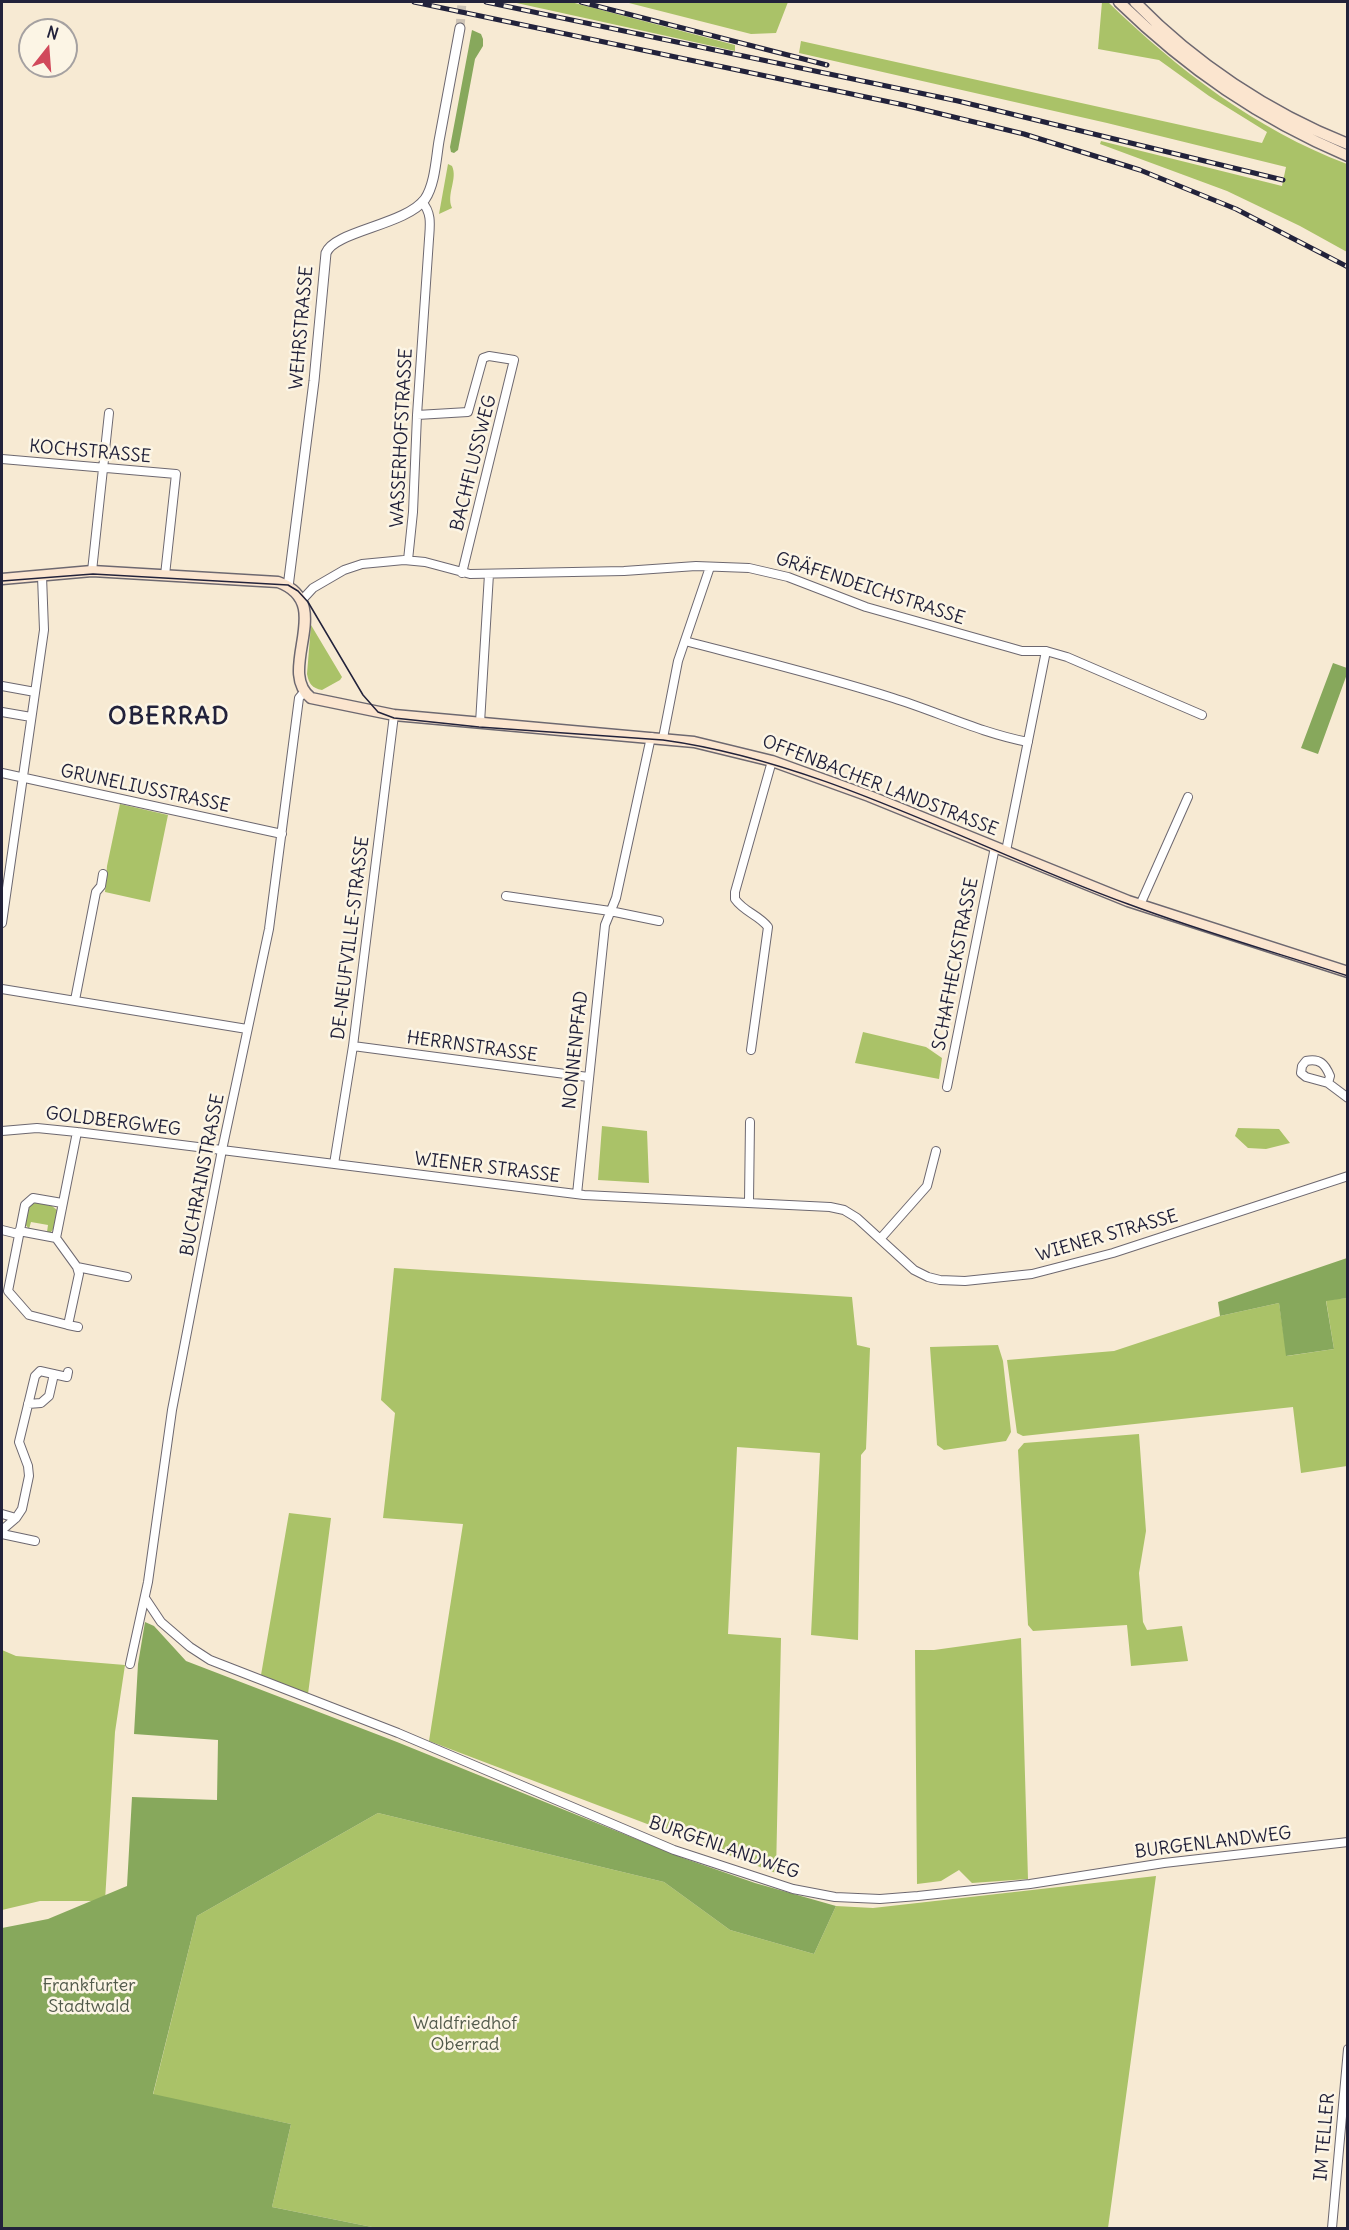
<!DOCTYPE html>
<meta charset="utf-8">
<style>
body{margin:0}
#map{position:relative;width:1349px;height:2230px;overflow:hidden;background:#f7ead3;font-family:Delius,sans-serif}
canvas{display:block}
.frame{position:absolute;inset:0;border:3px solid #22223b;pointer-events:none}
.north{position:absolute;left:18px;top:18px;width:60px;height:60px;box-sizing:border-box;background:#fcf5e5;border:2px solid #a5a1a1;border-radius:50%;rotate:17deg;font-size:16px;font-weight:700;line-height:24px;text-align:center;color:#22223b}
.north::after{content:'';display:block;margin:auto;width:21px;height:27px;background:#d1495b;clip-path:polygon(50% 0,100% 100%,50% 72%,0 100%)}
</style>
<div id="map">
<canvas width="1349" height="2230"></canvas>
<div class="frame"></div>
<div class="north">N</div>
</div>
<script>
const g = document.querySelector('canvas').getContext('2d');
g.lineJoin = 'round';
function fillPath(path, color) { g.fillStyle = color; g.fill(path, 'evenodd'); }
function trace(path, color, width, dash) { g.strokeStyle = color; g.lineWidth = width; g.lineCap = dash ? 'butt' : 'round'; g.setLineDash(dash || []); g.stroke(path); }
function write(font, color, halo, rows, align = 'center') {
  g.font = font + ' Delius,sans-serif'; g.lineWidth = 5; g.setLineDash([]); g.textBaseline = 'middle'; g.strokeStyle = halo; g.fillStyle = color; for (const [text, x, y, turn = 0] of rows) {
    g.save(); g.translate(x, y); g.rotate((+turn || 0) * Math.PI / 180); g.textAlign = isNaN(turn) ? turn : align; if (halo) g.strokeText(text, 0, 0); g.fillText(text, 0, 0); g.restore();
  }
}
fillPath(new Path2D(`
 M512,2H571L735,45V51Z
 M625,2H788L776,33L751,34Z
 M1102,2H1108C1178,70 1255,129 1347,164V252L1300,226L1227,191L1100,144L1101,141L1282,186L1286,167L1107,123L799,53L801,41L1262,143L1267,132L1209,96L1159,60L1098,49Z
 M448,164L452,166C458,179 446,194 452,208L439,214Z
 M311,625L342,677L340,680L322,690C312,688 309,684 307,674Z
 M120,804L168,815L150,902L105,892L107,866Z
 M863,1032L926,1047L942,1058L939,1079L855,1063Z
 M602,1126L647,1131L649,1183L598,1180Z
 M1238,1128L1279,1129L1290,1143L1266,1149L1248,1148L1235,1136Z
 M34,1202L52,1206L57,1210L54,1228L51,1232H47L48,1225L31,1222L29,1229L25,1224L28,1207Z
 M394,1268L852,1297L857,1345L870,1348L866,1449L861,1455L858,1640L811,1635L820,1453L737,1447L728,1634L781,1638L776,1873L429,1741L463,1524L383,1518L395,1413L381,1400Z
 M1347,1298V1466L1301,1473L1293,1407L1023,1436L1017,1433L1007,1360L1114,1351L1220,1316L1279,1303L1287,1356L1334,1349L1326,1300Z
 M998,1345L1003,1361L1011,1432L1006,1441L944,1450L937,1445L930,1347Z
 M1139,1434L1146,1531L1139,1573L1143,1622L1147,1630L1182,1626L1188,1661L1131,1666L1127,1625L1033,1631L1028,1625L1018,1450L1024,1443Z
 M289,1513L331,1518L308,1694L261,1675Z
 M1021,1638L1028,1879L972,1883L959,1870L941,1881L917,1884L915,1650H934Z
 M2,1650L16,1656L125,1665L115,1732L105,1901H40L2,1910Z
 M378,1813L664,1882L730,1930L814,1954L836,1906L873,1908L1156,1876L1108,2228H377L272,2207L291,2124L153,2095L197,1916Z`), '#aac268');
fillPath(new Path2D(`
 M472,30L481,34L483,39V46L475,59L458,150L454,153L451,152L450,147Z
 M1333,663L1347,668V674L1318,754L1301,748Z
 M1347,1258V1298L1326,1301L1334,1349L1286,1356L1279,1303L1220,1316L1218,1302Z
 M145,1622L154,1626L186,1661L397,1742L683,1858L755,1883L836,1906L814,1954L730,1930L664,1882L378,1813L197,1916L153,2094L291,2124L272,2207L377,2228H2V1928L48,1919L127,1886L132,1797L217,1800L218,1740L134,1734L138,1664Z`), '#87a85c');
trace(new Path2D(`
 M460,28L462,2`), '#ccc2b5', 9, [9, 4.5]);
const minor = new Path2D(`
 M417,415L468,412L483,358L489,356L514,360L462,573
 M2,459L176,474L165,575
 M408,560L413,512L417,415L429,239C430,225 432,213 422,202
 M92,571L109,413
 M301,601L313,588L344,570L362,564L404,560L425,562L470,574L624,571L696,566L749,568L788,577L866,607L1008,647L1022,651H1046L1067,657L1202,715
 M685,641C754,659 824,676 893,698C938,712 981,733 1028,742
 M2,686L35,692
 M2,712L31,717
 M480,723L489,574
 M663,738L678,661L710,567
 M2,773L282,834
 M1006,851L1046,651
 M506,896L610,911L659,921
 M1140,905L1188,797
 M2,923L44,630L42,576
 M2,989L247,1029
 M75,1000L96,892L101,886L103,874
 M353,1046L588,1077
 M751,1050L768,927C759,915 744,912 735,899V892L772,761
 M1328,1083L1330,1076C1325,1064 1320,1058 1306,1061L1302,1066L1301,1073L1306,1077L1328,1083L1348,1098
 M947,1087L995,847
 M2,1131L37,1128L77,1132L584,1195L830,1207L844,1210L857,1218L914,1270L928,1277L940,1280L965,1281L1032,1274L1113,1253L1348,1176
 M334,1164L353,1046L394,715
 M577,1194L605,925L616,898L651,737
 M749,1201L750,1122
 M62,1203L33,1198L25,1205L8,1291L29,1315L68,1325
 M2,1230L18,1234
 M19,1231L56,1238L77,1267L127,1277
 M56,1238L77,1132
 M881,1238L927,1186L936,1151
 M77,1267L79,1274L68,1325L78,1327
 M28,1404L41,1403L49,1396L54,1374
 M2,1514L16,1518
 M2,1530L16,1518L22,1509L29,1476L28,1466L19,1442L35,1376L40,1371L67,1377L68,1372
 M2,1534L35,1541
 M145,1598L161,1622L190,1647L210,1660L398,1733L674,1850L793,1889L835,1897L880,1899L918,1896L1030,1884L1164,1863L1348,1842
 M130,1664L148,1582L172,1410L222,1150L269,929L299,698L304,692
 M1332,2228L1348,2049`);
const tertiary = new Path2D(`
 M288,587L314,381L326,253C334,231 406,225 425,199C435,184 436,159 439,141C446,104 453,66 460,28`);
const secondary = new Path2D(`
 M1119,2C1188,69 1259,118 1348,156
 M1135,2C1193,62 1269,113 1348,144
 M2,579L92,571L278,582C337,603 275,670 311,698L394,715L694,742L772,761L869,796L1128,901L1348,972`);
trace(minor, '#6d6870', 10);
trace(tertiary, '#6d6870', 11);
trace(secondary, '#6d6870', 13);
trace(minor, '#fff', 8);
trace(tertiary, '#fff', 9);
trace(secondary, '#fbe5cf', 10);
trace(new Path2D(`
 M2,581L93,574L288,585L298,591L308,602L363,695L378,712L394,718L479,727L663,740C824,762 976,849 1128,904C1200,931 1274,952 1348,976`), '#22223b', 1.5);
const rail = new Path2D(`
 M414,2L904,105L1024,134L1140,170L1236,209L1348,267
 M486,2L958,101L1283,180
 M581,2L827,65`);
trace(rail, '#22223b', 5);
trace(rail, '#fcf5e5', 3, [9]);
write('18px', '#22223b', '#fcf5e5', [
 ["WEHRSTRASSE",302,328,-85],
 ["WASSERHOFSTRASSE",402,438,-87],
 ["KOCHSTRASSE",90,452,5],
 ["BACHFLUSSWEG",474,463,-76],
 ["GRÄFENDEICHSTRASSE",870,589,18],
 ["OFFENBACHER LANDSTRASSE",880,786,21],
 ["GRUNELIUSSTRASSE",145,789,12],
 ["DE-NEUFVILLE-STRASSE",351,938,-83],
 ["SCHAFHECKSTRASSE",956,964,-79],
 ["HERRNSTRASSE",472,1047,8],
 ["NONNENPFAD",576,1050,-84],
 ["GOLDBERGWEG",113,1122,7],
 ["WIENER STRASSE",487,1168,7],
 ["BUCHRAINSTRASSE",203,1175,-79],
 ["WIENER STRASSE",1107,1236,-16],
 ["BURGENLANDWEG",1213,1843,-7],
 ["BURGENLANDWEG",724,1848,19],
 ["IM TELLER",1325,2137,-85]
]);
write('18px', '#525a4b', '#fcf5e5', [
 ["Frankfurter",89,1986],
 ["Stadtwald",89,2007],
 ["Waldfriedhof",465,2024],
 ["Oberrad",465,2045]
]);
g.letterSpacing = '1.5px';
write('bold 24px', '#22223b', '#fcf5e5', [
 ["OBERRAD",169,717]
]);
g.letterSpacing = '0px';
</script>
